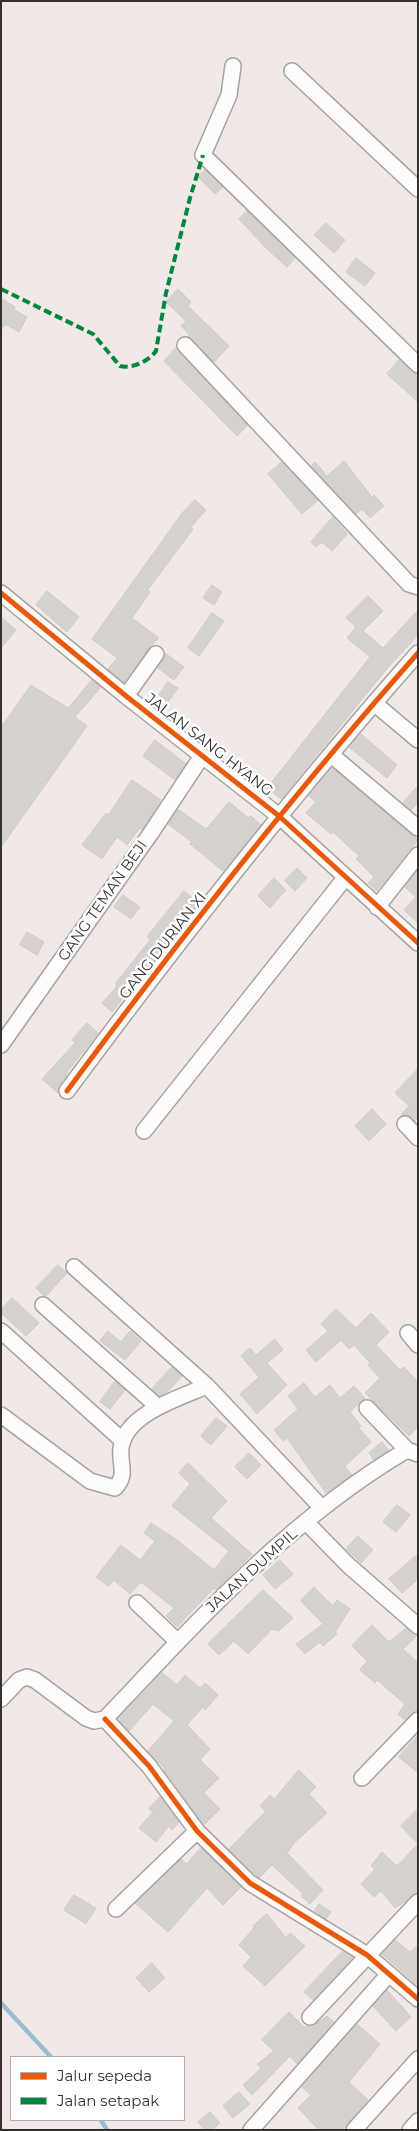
<!DOCTYPE html>
<style>
body{margin:0}
#map{position:relative;width:419px;height:2131px;overflow:hidden;background:#f0e9e7;font-family:Montserrat,sans-serif}
canvas{display:block}
.frame{position:absolute;inset:0;border:2px solid #35312f;pointer-events:none}
.legend{position:absolute;left:10px;top:2056px;width:175px;height:65px;box-sizing:border-box;background:#fff;border:1px solid #aeadac;margin:0;padding:6px 9px;list-style:none;font-size:15px;color:#35312f}
.legend li{display:flex;align-items:center;gap:10px;height:25px}
.legend b{width:25px;border:1px solid #aeadac}
</style>
<div id="map">
<canvas width="419" height="2131"></canvas>
<div class="frame"></div>
<ul class="legend">
<li><b style="height:6px;background:#e8590c"></b>Jalur sepeda</li>
<li><b style="height:6px;background:#00873e"></b>Jalan setapak</li>
</ul>
</div>
<script>
const g = document.querySelector('canvas').getContext('2d');
g.lineJoin = 'round';
function trace(path, color, width, dash) { g.strokeStyle = color; g.lineWidth = width; g.lineCap = dash ? 'butt' : 'round'; g.setLineDash(dash || []); g.stroke(path); }
function fillPath(path, color) { g.fillStyle = color; g.fill(path, 'evenodd'); }
function write(font, color, halo, rows, align = 'center') {
  g.font = font + ' Montserrat,sans-serif'; g.lineWidth = 5; g.setLineDash([]); g.textBaseline = 'middle'; g.strokeStyle = halo; g.fillStyle = color; for (const [text, x, y, turn = 0] of rows) {
    g.save(); g.translate(x, y); g.rotate((+turn || 0) * Math.PI / 180); g.textAlign = isNaN(turn) ? turn : align; if (halo) g.strokeText(text, 0, 0); g.fillText(text, 0, 0); g.restore();
  }
}
trace(new Path2D(`
 M1,2003L51,2057
 M101,2120L107,2130`), '#96becf', 4.5);
const building = new Path2D(`
 M205,170L223,187L215,194L198,177Z
 M247,211L295,258L287,267L267,249L239,219Z
 M326,223L345,240L334,253L314,235Z
 M356,258L375,273L365,286L346,272Z
 M178,289L191,302L188,306L229,346L214,362L188,336L190,335L181,326L186,321L166,302Z
 M1,298L15,307L14,310L27,317L19,332L5,324L1,330Z
 M176,348L248,425L237,436L164,361Z
 M399,360L411,372L418,374V402L387,374Z
 M344,461L372,497L374,495L384,506L370,518L362,509L356,514L311,466L315,462L327,476Z
 M282,462L318,500L302,514L268,474Z
 M195,500L206,510L190,528L193,529L147,591L150,592L132,618L159,638L148,649L124,682L108,669L117,658L92,639L183,512Z
 M333,517L347,534L332,551L322,542L316,547L311,542Z
 M212,585L222,592L214,605L203,598Z
 M47,591L79,617L67,632L36,605Z
 M368,596L383,611L363,631L383,648L418,610V635L385,671L281,799L267,788L370,657L347,638L356,627L346,618Z
 M212,613L224,621L199,656L188,648Z
 M1,617L16,630L1,648Z
 M165,653L184,667L174,680L158,668Z
 M92,680L101,687L75,717L87,726L1,847V727L31,685L68,708Z
 M168,682L178,688L168,702L159,695Z
 M361,734L397,765L387,778L349,747Z
 M155,740L186,764L175,780L143,756Z
 M332,768L418,840L377,891L368,883L374,877L356,859L359,856L333,832L331,834L306,813L316,802L309,796Z
 M132,780L161,800L142,830L140,828L127,845L117,837L102,859L82,845L106,813L108,815Z
 M418,786V803L411,810L403,803Z
 M229,802L248,818L251,816L261,825L223,871L190,844L192,842L168,824L178,809L206,829Z
 M297,868L307,878L295,891L285,881Z
 M418,870V923L404,910L416,897L405,887Z
 M274,878L286,890L270,908L258,896Z
 M184,891L198,903L112,1012L102,1003L117,986L115,984L150,940L147,937Z
 M123,895L140,907L131,919L114,907Z
 M27,932L44,942L37,955L20,945Z
 M87,1023L98,1033L67,1072L68,1073L59,1086L58,1093L42,1079L75,1043L72,1040Z
 M418,1069V1118L415,1121L408,1115H401L409,1106L395,1093Z
 M372,1109L386,1124L369,1141L355,1126Z
 M58,1265L67,1273L46,1296H44L36,1288Z
 M12,1298L39,1323L26,1336L1,1313V1310Z
 M336,1309L356,1328L371,1313L389,1332L376,1345L400,1370L404,1367L418,1382V1427L409,1436L365,1393L380,1378L368,1365L370,1363L354,1345L349,1349L341,1340L316,1362L306,1350L328,1331L321,1324Z
 M108,1331L121,1342L130,1331L141,1341L125,1360L100,1341Z
 M275,1339L283,1350L267,1363L287,1385L257,1414L240,1394L259,1377L241,1356L250,1348L256,1355Z
 M172,1367L182,1376L167,1392L160,1396L152,1389Z
 M115,1381L125,1390L110,1409L100,1402Z
 M304,1383L315,1397L330,1385L340,1398L354,1386L365,1398L350,1412L361,1426L359,1428L371,1442L345,1466L352,1475L326,1493L287,1438L283,1441L274,1430L298,1409L288,1396Z
 M216,1418L227,1426L211,1445L201,1436Z
 M382,1442L389,1450L374,1460L369,1453Z
 M249,1453L261,1465L247,1479L235,1467Z
 M188,1463L227,1501L211,1518L252,1554L216,1590L214,1588L177,1627L166,1616L174,1608L141,1582L130,1594L114,1580L108,1586L96,1577L121,1545L140,1560L155,1541L144,1533L151,1523L177,1540L214,1570L229,1551L172,1506L190,1484L179,1473Z
 M397,1505L410,1515L396,1532L383,1522Z
 M358,1536L373,1550L361,1563L346,1549Z
 M418,1554V1579L402,1593L389,1579Z
 M280,1560L293,1574L275,1589L263,1575Z
 M314,1587L333,1606L337,1600L350,1609L335,1632L337,1634L323,1646L320,1642L305,1654L296,1644L323,1624L301,1601Z
 M263,1590L293,1618L279,1631L272,1629L248,1654L234,1641L219,1655L208,1644Z
 M372,1625L389,1642L406,1628L418,1635L403,1649L418,1663V1711L405,1720L398,1714L405,1704L377,1680L375,1683L360,1670L367,1661L352,1646Z
 M162,1673L177,1685L185,1675L200,1688L205,1683L218,1695L205,1710L203,1707L187,1725L210,1749L200,1760L219,1778L204,1793L220,1809L204,1825L164,1770L165,1769L148,1751L174,1721L153,1704L129,1731L118,1720Z
 M418,1735V1773L399,1757Z
 M299,1770L316,1787L309,1794L327,1813L295,1842L287,1853L323,1890L310,1904L301,1896L303,1894L272,1865L259,1878L229,1849L266,1811L260,1806L270,1795L274,1799Z
 M160,1797L179,1822L172,1830L169,1826L156,1842L139,1828L153,1812L149,1809Z
 M418,1809V1893L395,1908L381,1891L374,1897L361,1884L375,1869L371,1866L382,1852L397,1866L418,1844L401,1826Z
 M201,1848L241,1887L223,1905L207,1888L168,1932L135,1903L181,1859L186,1864Z
 M74,1895L96,1908L86,1924L64,1910Z
 M319,1904L331,1912L326,1919L314,1912Z
 M267,1914L286,1938L290,1933L305,1946L265,1986L243,1966L251,1957L239,1945L254,1928L253,1926Z
 M395,1940L410,1952L418,1945V1986L382,1954Z
 M343,1951L353,1957L313,2000L304,1992Z
 M152,1963L165,1978L149,1992L136,1978Z
 M387,1990L411,2017L396,2031L373,2006Z
 M289,2012L304,2027L313,2026L327,2016L334,2022L297,2064L290,2056L252,2095L243,2085L261,2068L257,2064L274,2051L262,2040Z
 M357,2024L380,2044L349,2082L368,2100L342,2130H319L298,2108L311,2095L302,2087Z
 M239,2092L250,2104L233,2118L223,2106Z
 M210,2112L220,2123L212,2130H205L198,2122Z`);
fillPath(building, '#d6d1cf');
trace(building, '#cec9c7', 1);
const minor = new Path2D(`
 M233,66L229,95L203,155L418,365
 M292,71L418,189
 M185,345L409,584L418,587
 M1,593L126,696L279,816L418,943
 M126,696L156,654
 M374,703L418,740
 M335,758L418,828
 M377,907L418,855
 M1,1045L151,833L202,756
 M67,1091C178,941 294,793 418,653
 M405,1124L418,1138
 M144,1131L345,878
 M74,1267L207,1386L322,1508
 M43,1305L157,1406
 M1,1331L123,1441
 M408,1333L418,1345
 M367,1408L407,1450
 M1,1415L90,1481L115,1488C128,1475 119,1464 121,1448C125,1414 181,1397 207,1386
 M306,1522L348,1565L418,1626
 M137,1603L178,1642
 M1,1699L19,1680L27,1677L35,1680L86,1718L94,1721L105,1719
 M105,1719L149,1766L197,1831L250,1883L367,1955L418,1999
 M105,1719C197,1621 291,1518 407,1450L418,1454
 M362,1778L418,1720
 M116,1909L197,1831
 M310,2017L418,1902
 M251,2130L388,1975
 M354,2130L418,2059
 M410,2130L418,2121`);
trace(minor, '#a7a2a1', 18);
trace(minor, '#fdfcfb', 15);
trace(new Path2D(`
 M1,289L93,334L120,366C132,369 149,361 156,351L166,293L190,198L203,155`), '#00873e', 4, [8, 4]);
trace(new Path2D(`
 M1,593L126,696L279,816L418,943
 M67,1091C178,941 294,793 418,653
 M105,1719L149,1766L197,1831L250,1883L367,1955L418,1999`), '#e8590c', 5);
write('15px', '#35312f', '#fff', [
 ["JALAN SANG HYANG",209,745,38],
 ["GANG TEMAN BEJI",103,901,-55],
 ["GANG DURIAN XI",163,946,-52],
 ["JALAN DUMPIL",252,1571,-42]
]);
</script>
